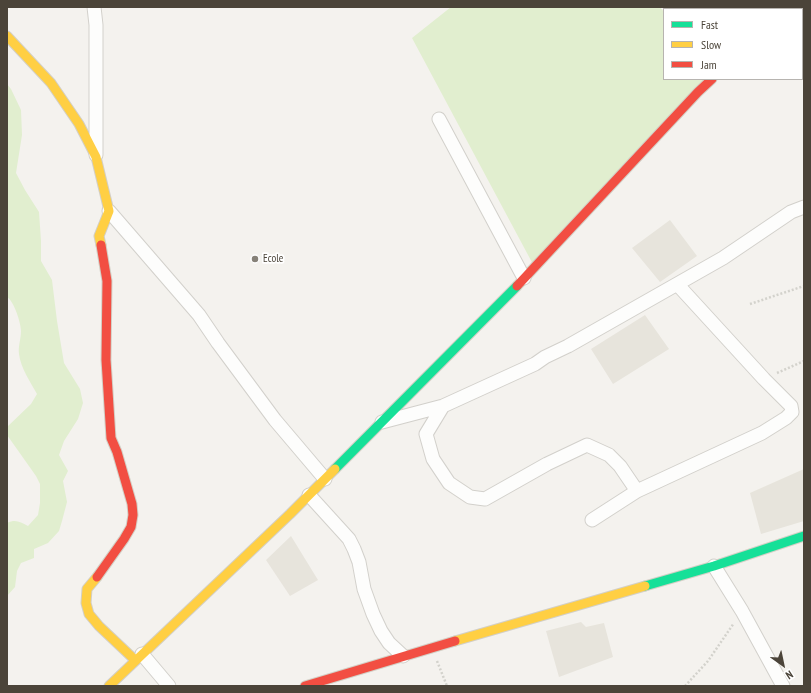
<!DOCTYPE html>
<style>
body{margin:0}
#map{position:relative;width:811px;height:693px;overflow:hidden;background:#f4f2ee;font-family:"PT Sans Narrow",sans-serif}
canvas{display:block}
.frame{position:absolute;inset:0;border:8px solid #4b4439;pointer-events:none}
.legend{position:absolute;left:663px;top:8px;width:140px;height:72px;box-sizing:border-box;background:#fff;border:1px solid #b7b4b0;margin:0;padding:5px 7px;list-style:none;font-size:12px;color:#4b4439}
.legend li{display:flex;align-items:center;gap:8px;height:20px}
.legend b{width:20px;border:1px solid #b7b4b0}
.north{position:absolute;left:763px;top:645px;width:40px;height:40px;-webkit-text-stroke:3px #fff;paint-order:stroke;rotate:147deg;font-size:11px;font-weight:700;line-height:16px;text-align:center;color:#4b4439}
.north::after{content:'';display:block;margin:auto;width:14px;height:18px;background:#4b4439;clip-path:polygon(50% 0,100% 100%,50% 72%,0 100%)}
</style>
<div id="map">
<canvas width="811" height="693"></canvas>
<div class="frame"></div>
<ul class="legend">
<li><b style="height:5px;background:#16e098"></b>Fast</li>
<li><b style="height:5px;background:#ffcf43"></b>Slow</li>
<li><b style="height:5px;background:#f24e42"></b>Jam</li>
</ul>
<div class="north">N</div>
</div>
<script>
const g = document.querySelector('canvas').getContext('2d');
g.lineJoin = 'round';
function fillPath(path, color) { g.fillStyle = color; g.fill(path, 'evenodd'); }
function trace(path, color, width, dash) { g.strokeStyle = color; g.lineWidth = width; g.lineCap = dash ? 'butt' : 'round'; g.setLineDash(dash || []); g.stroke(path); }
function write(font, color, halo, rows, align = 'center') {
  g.font = font + ' "PT Sans Narrow",sans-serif'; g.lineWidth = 3.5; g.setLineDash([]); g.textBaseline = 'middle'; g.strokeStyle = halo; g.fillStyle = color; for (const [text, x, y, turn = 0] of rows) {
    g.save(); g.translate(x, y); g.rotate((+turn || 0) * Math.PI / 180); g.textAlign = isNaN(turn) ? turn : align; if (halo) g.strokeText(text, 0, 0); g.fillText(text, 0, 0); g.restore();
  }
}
fillPath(new Path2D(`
 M670,220L697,256L660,282L632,248Z
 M645,315L669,349L613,384L591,349Z
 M804,469V521L761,534L750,493Z
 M291,536L318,580L290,596L266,560Z
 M581,622L586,627L604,623L613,657L559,677L546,631Z`), '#e7e4dc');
fillPath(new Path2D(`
 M451,7H660L664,12V79H714L535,268L412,38Z
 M7,84L11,89L21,110L22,135L16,173L25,190L39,212L41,241V261L52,280L57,321L64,363L80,389L83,403L78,419L64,441L59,455L68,471L63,481L67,502L62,521L59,531L48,543L34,549V558L21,563L17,571L15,587L7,596V523C16,519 20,522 28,526L38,515L40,503V484L36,476L7,435V427L31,404L37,394C30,381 21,369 19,354C18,346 21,339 21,331C21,323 14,301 7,297Z`), '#e1eecf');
const street = new Path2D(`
 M94,7L96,25V155
 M729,7V9
 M780,9L782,7
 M439,119L524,278
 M109,211L199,315L218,343L275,420L325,479
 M443,406L426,434L433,459L449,483L470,497L485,499L547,464L587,445L609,455L620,466L637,491
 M382,422L443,406L535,364L545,357L568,346L723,258L791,212L804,207
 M309,495L349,539L354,549L359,562L364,589L373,614L381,631L389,643L403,656
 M592,520L637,491L762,433L786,418L792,412L791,406L764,379L677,284
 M714,566L742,611L783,686
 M142,654L169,686`);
const fast = new Path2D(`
 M335,469L517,286
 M645,586L714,566L804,536`);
const slow = new Path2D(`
 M7,36L51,83L79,124L96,157L109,211L99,236L101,245
 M97,577L87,589L86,603L89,614L99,626L135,660
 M455,641L645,586
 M109,686L290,514L335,469`);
const jam = new Path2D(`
 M517,286L698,92L712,79
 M97,577L124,539L131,527L133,515L132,504L117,452L111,438L106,360L107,281L101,245
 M305,686L455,641`);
trace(street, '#d2d0cb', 15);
trace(fast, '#d3cfc5', 11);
trace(slow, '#d3cfc5', 11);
trace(jam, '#d3cfc5', 11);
trace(new Path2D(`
 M750,304L804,286
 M777,373L804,361
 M437,661L447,686
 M685,686L708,661L734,623`), '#d3d2cc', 2.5, [2, 2]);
trace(street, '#fdfdfc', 13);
trace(fast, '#16e098', 9);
trace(slow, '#ffcf43', 9);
trace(jam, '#f24e42', 9);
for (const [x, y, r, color] of [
 [255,259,4,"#868178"]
]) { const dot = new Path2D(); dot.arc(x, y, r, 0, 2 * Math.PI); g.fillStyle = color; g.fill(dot); trace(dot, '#fff', 1.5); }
write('11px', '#4b4439', '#fff', [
 ["Ecole",263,259]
], 'left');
</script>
